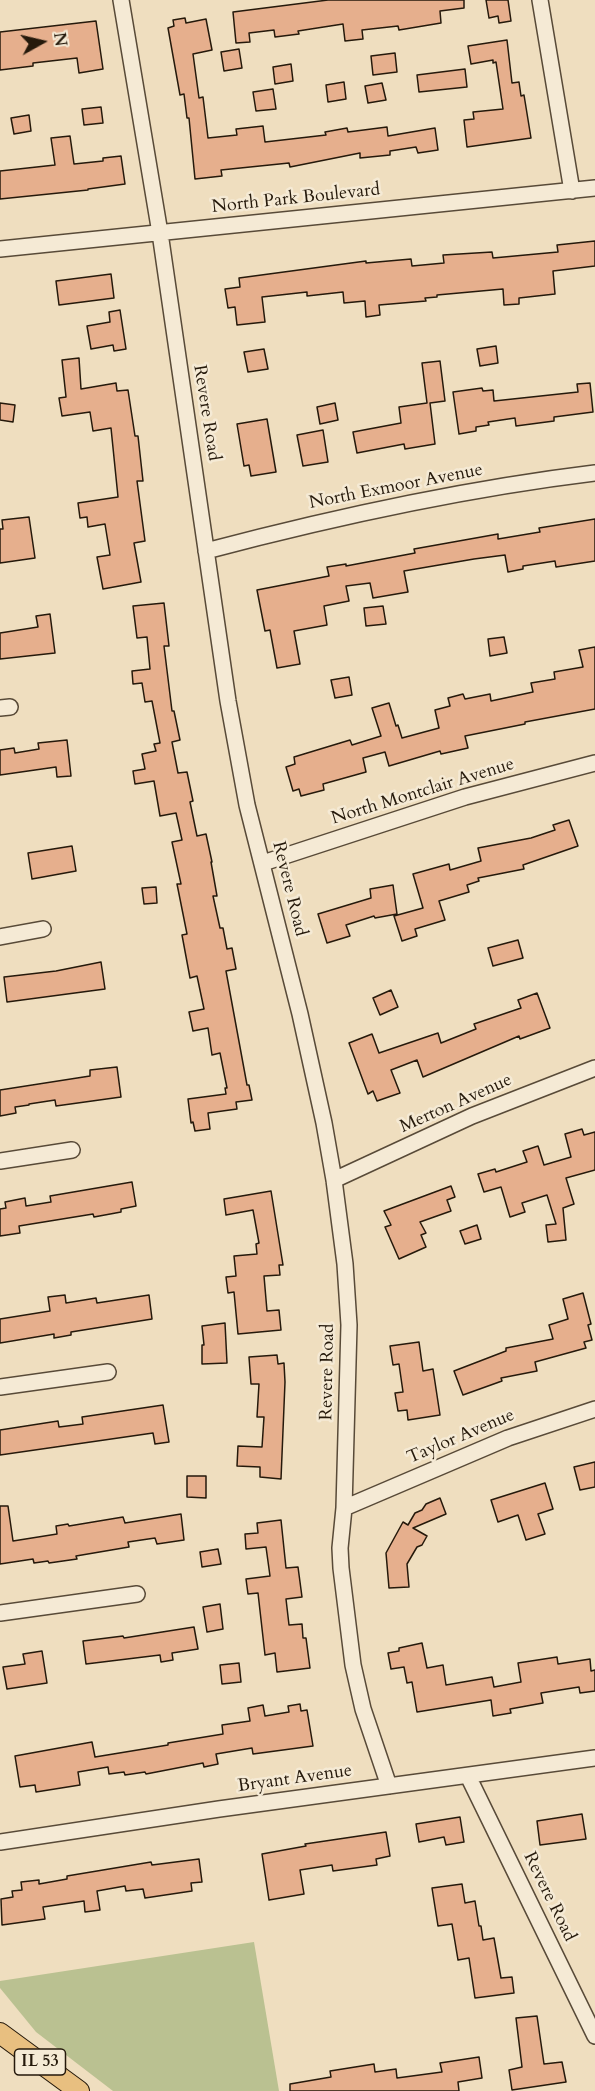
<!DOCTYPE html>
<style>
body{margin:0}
#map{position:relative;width:595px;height:2091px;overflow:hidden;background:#efdebf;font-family:Cardo,serif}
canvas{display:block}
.north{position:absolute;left:12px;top:12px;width:60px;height:60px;-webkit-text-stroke:4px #f5ead5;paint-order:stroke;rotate:82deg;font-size:16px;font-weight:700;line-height:24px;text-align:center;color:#25190b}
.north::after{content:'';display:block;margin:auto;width:21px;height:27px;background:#25190b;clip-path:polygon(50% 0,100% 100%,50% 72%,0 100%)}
</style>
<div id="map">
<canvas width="595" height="2091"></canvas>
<div class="north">N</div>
</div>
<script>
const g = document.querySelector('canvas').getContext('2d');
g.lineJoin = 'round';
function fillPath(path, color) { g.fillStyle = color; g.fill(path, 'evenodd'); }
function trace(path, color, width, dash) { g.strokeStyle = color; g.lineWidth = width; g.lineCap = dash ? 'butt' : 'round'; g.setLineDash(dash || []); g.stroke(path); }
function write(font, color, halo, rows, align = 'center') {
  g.font = font + ' Cardo,serif'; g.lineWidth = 5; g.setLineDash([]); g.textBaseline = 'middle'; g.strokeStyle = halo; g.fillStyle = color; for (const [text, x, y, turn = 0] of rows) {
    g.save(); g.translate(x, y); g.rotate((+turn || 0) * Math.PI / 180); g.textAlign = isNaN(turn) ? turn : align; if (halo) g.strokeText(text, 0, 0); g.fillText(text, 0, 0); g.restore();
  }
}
fillPath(new Path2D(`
 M254,1942L279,2091H113L36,2032L0,1988V1981Z`), '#bac191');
const building = new Path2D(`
 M328,0H464V8L440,11L441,23L399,30L398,26L362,30L363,39L345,41L343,24L298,31L299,34L275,37L274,30L249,33L250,42L236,43L233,12Z
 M486,0H508L511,21L499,23L498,16L489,18Z
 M185,18L186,23L206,19L212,50L193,54L199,98L203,97L208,138L237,135L236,129L263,126L265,142L326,135L325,132L347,128L348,132L387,127L388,136L435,128L438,150L418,153L416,147L390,151V155L360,158V153L290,167L289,163L221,170L222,176L195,179L189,118H187L184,94L180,95L168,28L174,26L173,20Z
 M96,21L103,69L79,73L77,58L33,63V66L0,70V32Z
 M507,40L512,83L519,82L521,96L524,95L531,138L467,147L464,120L474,119L473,112L503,109L496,62L493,63V60L471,64L468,46Z
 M239,49L242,68L224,71L221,52Z
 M395,53L397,72L373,75L371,56Z
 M291,64L293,81L275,84L273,67Z
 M465,69L467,87L419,92L417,75Z
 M344,82L346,99L328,102L326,85Z
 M382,83L386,100L368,103L365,86Z
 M273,89L276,109L256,111L253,92Z
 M101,107L103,123L84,125L82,109Z
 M29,115L31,131L14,134L11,118Z
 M70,136L74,164L103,161V158L121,156L125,184L88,189V190L0,199V171L55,165L51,138Z
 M595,241V266L553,271L555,294L519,298V304L504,305L503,289L437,295V297L425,298L426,301L379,305L380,315L366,317L365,301L344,303L343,292L307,296V292L262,297L265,322L237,325L235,307L228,308L225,289L240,287L239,278L366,261V263L411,259L412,266L444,263L443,255L492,252L493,258L558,252L557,245Z
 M111,274L114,298L59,305L56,281Z
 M120,310L126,349L114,351L113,345L91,349L87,326L110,322L109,312Z
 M496,346L498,363L480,366L477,349Z
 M264,349L268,369L248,372L244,352Z
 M79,358L81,389L116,383L117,391L128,390L135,436H138L143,481H137L145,541L134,543L141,582L103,589L97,557L110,555L105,524L88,527L87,517L80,518L78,503L118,497L111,428L93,431L90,412L62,416L59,398L66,397L62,360Z
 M440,361L445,401L430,403L435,444L405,449L404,444L357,453L353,432L401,423L399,407L427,403L422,363Z
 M590,383L593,412L554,417V421L516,426L515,418L488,422L489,425L476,427V431L459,434L453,392L482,388L483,391L493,390L494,401L578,392L577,384Z
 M0,403L15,405L13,422L0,420Z
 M335,403L338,420L320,424L317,407Z
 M267,419L276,472L251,476L249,465L244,466L237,424Z
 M323,430L328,462L303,466L297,435Z
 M29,517L35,558L0,563V529H3L2,520Z
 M595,519V561L556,567L555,561L523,566V569L508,572L505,555L474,559L404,571L408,592L373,598L370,583L346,586L349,601L324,606L327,625L294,631L300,664L277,668L270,630L265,631L257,590L329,576L327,567L346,564V566L415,553L414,549L498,534V539L540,532L539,528Z
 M164,603L169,646H164L172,711H174L180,740L172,742L178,773L187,772L193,801L190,802L197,836L206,834L212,862H211L217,896H213L220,928H223L227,949L232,948L236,969L226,971L247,1085H249L252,1100L236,1102L237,1109L208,1113L210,1129L195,1131L193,1122L191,1123L188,1099L226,1094L225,1088H227L220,1053L212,1055L208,1028L193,1031L189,1012L204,1009L197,976L190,978L182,935L187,934L177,884H181L172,842L182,840L176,813L160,816L154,781L135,784L133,771L145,769L142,754L156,751L154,744L160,743L152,701L145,702L142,683L133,684L132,671L150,669L147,637L137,638L133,606Z
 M383,606L386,624L366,626L364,608Z
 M50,614L55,653L0,659V633L38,627L36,616Z
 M504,637L507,653L490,656L488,639Z
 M595,647V709L525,722V724L465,736L468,748L441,754L440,751L389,766L385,752L363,758L366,772L323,784L324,790L301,796L299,789L293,791L286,767L295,764L294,757L350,740L352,745L381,736L372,708L389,703L396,726L398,725L402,738L439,728L435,710L450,706L448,698L463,694L465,699L490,694L491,701L533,692L531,683L555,679L554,672L583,667L579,650Z
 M349,677L352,695L335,698L331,680Z
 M67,740L71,776L57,777L56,767L0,775V750L14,748L15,753L39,749L38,743Z
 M569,820L578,846L523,865L524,869L478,878L479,881L467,885L469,892L439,901L445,920L415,929L417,936L402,941L394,916L423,908L413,874L449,864L450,870L481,861L478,848L531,838L555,830L553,825Z
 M72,846L76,871L32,879L28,853Z
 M393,885L397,914L375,918L374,916L346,925L350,936L327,943L318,914L371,898L370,889Z
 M156,887L157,903L144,904L142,888Z
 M518,940L523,958L493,966L488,948Z
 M101,962L105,989L7,1002L4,977L56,971Z
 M391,990L398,1007L380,1015L373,998Z
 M537,993L550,1028L520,1039L519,1036L423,1077L417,1060L391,1070L400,1093L377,1101L373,1091L368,1094L349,1043L372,1034L379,1053L438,1033L441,1043L476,1029L474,1024L521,1008L518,1000Z
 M117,1067L121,1097L56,1106L55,1100L29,1104V1105L15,1107L16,1113L0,1116V1090L90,1076V1070Z
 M582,1129L584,1135L595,1132V1170L566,1178L574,1204L563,1208L566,1240L548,1242L546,1225L556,1224L547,1195L522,1203L525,1212L510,1217L501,1187L484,1192L478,1174L495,1169L496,1172L527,1162L523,1151L538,1146L544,1165L571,1157L565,1134Z
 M132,1182L136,1206L121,1209V1212L94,1217L93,1214L19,1226L20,1233L0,1236V1209L6,1208L5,1202L25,1198L26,1206L51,1202L50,1196Z
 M451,1186L455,1197L447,1200L451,1211L420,1222L426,1233L421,1235L426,1247L399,1259L385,1227L391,1225L384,1211Z
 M271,1191L283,1265H279L280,1275L264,1276L267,1311L279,1310L281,1330L238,1334L234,1292L228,1293L226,1277L236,1276L234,1256L257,1254L256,1244L259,1243L253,1210L226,1215L224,1199Z
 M477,1225L481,1239L465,1244L460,1231Z
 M583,1293L591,1324L588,1325L592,1340L584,1342L586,1348L535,1362L537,1371L501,1378L502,1381L463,1395L454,1371L506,1351V1348L553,1339L549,1325L568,1319L563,1299Z
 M65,1295L66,1303L96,1298L97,1303L149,1295L152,1319L71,1332V1335L54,1338V1334L0,1343V1319L50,1311L48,1297Z
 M225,1323L227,1363L202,1364V1345H204L202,1326Z
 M419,1342L423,1371L433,1369L440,1415L408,1420L407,1410L398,1411L395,1393L403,1392L399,1364L393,1365L390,1346Z
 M277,1355L278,1364L284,1363L285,1382L281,1479L260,1477V1467L237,1466L238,1446L262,1447L264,1417H257L259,1384H251L249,1357Z
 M163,1405L169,1442L155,1444L153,1433L0,1455V1430L58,1421L59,1427L83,1424L82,1417Z
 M595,1462V1487L580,1490L574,1467Z
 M187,1476H206V1498L187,1497Z
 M545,1483L553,1509L538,1514L545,1534L526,1540L518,1515L498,1522L491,1500Z
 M440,1498L446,1514L413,1528L427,1536L422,1545L417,1547L407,1564L409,1587L389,1588L386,1553L403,1522L408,1525L415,1513L422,1510L426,1504Z
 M0,1506H8L13,1541L57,1534L56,1526L68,1524L69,1526L123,1517L125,1523L181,1514L184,1540L157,1544L155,1538L128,1542L129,1547L76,1556L77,1559L49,1563L48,1561L34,1563L33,1559L0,1564Z
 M281,1520L286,1568L298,1567L302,1597L286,1599L289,1625L302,1624L303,1638H306L310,1668L277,1672L275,1653L265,1655L258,1593L248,1594L246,1579L270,1576L266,1547L246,1549L245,1534L258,1533L257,1523Z
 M218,1549L221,1564L202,1567L200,1552Z
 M220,1604L223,1629L207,1632L203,1607Z
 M194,1627L198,1649L172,1653L173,1660L161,1662L160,1655L86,1664L83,1641L123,1636L124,1638Z
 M422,1643L427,1668L443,1665L446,1685L492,1677L494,1687L521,1682L518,1663L557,1657L558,1664L590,1659L591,1671L595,1670V1691L580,1693L579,1687L541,1693L543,1703L510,1709L511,1713L493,1716L491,1700L417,1712L412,1682L407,1683L404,1667L391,1669L388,1653L399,1651V1648Z
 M42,1651L47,1683L7,1689L3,1667L25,1664L23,1654Z
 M239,1663L241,1682L222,1684L220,1665Z
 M300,1704L301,1711L307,1710L313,1746L253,1754L252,1748L216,1754L218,1764L204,1767L203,1763L146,1774L145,1772L125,1775L124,1772L109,1774L108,1767L78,1772L80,1785L36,1792L35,1785L20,1787L15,1756L92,1742L95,1757L168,1745V1743L223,1734L222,1725L250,1721L248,1708L263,1705L265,1716L289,1712L288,1706Z
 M582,1814L586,1839L540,1845L537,1821Z
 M460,1817L464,1842L446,1845L444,1837L419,1842L416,1824Z
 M386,1832L390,1856L376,1859L377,1865L333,1871L332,1865L300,1870L304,1894L269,1900L262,1854L306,1846L305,1844Z
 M199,1859L202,1882L191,1883L192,1891L145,1898L143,1889L126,1891L125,1886L97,1891L100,1910L85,1912L84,1901L43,1907L45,1919L2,1925L1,1899L13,1897L12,1891L22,1890L21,1882L39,1880V1884L67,1879V1876L151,1862L152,1865Z
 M462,1884L465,1903L475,1901L479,1926H481L483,1940L494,1938L501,1978L512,1977L514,1993L475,1998L469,1958L458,1960L452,1924L438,1926L432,1888Z
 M537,2016L544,2064L562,2062L566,2082L512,2090L509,2070L522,2067L516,2018Z
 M479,2057L482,2078L458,2082L459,2091H290V2084L331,2077L330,2071L374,2064L375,2072L396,2069L397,2078L442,2072L440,2063Z`);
fillPath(building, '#e6af8d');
trace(building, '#25190b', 1.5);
const minor = new Path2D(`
 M121,0L160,233L228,701L247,805L300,1014L324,1123L334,1180L345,1264L349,1325L344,1508L340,1548L341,1568L353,1665L363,1709L389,1786
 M540,0L572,191
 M0,249L595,188
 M206,551C335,517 463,489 595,473
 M0,708L10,707
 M263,863L465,797L595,763
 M0,937L43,929
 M0,1161L72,1150
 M334,1180L472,1116L595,1068
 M0,1387L108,1372
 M344,1508L508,1438L595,1409
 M0,1613L137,1594
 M468,1776L595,2036
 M0,1842L219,1809L595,1758`);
const major = new Path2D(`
 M0,2033L79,2091`);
trace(minor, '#584a38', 18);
trace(major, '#25190b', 22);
trace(minor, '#f5ead5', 15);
trace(major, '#e8bf80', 20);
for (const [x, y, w] of [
 [40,2062,51]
]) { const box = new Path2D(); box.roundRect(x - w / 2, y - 13, w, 26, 4.5); g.fillStyle = '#f5ead5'; g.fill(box); trace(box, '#25190b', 1.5); }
write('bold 16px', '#25190b', null, [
 ["IL 53",40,2062]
]);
write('18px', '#25190b', '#f5ead5', [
 ["North Park Boulevard",296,199,-6],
 ["Revere Road",206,413,81],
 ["North Exmoor Avenue",396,487,-11],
 ["North Montclair Avenue",423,792,-17],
 ["Revere Road",289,889,76],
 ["Merton Avenue",456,1104,-24],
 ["Revere Road",328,1372,-89],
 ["Taylor Avenue",461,1437,-23],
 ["Bryant Avenue",295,1779,-8],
 ["Revere Road",549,1897,64]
]);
</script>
